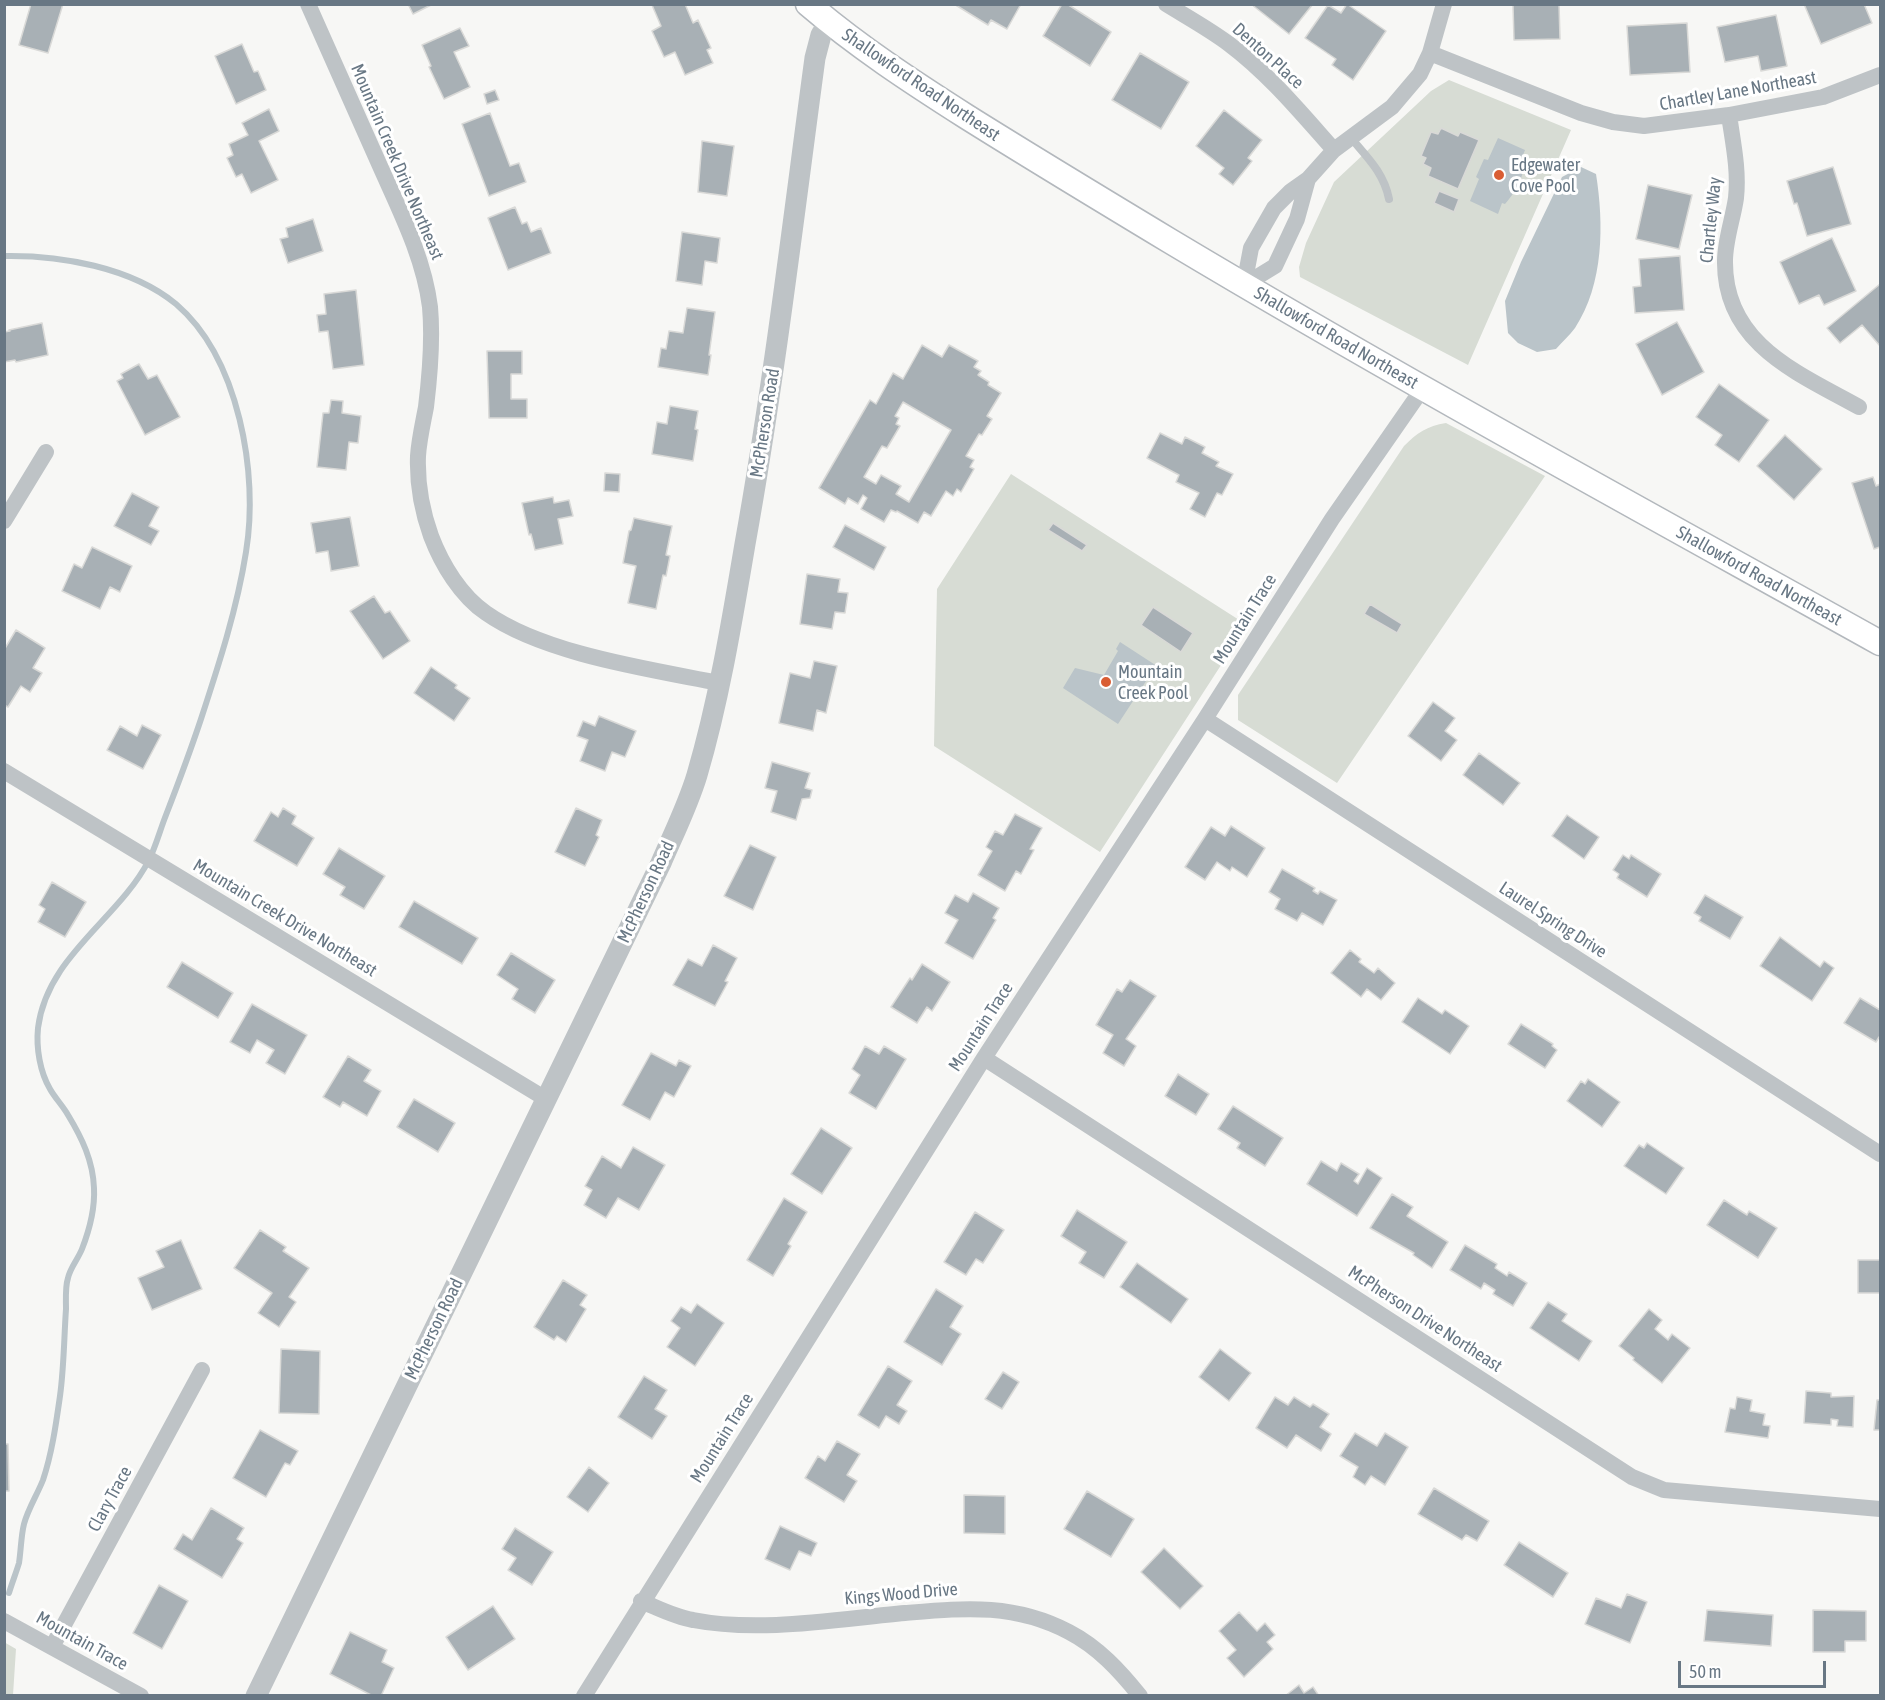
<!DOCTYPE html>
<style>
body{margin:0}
#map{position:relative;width:1885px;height:1700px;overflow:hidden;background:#f7f7f5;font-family:"Asap Condensed",sans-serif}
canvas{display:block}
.frame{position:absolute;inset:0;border:6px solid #687784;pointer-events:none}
.scale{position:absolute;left:1678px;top:1661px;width:148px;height:27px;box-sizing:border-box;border:3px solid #687784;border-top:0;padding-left:8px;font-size:18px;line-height:21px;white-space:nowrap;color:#687784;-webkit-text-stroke:4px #fff;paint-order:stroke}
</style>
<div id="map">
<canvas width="1885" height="1700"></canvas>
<div class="frame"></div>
<div class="scale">50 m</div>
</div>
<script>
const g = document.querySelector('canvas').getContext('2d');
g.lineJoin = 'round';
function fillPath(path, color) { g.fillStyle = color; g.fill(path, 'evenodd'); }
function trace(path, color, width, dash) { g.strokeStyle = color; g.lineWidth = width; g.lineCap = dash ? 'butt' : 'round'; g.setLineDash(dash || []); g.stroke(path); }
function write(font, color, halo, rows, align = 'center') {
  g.font = font + ' "Asap Condensed",sans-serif'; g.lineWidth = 6; g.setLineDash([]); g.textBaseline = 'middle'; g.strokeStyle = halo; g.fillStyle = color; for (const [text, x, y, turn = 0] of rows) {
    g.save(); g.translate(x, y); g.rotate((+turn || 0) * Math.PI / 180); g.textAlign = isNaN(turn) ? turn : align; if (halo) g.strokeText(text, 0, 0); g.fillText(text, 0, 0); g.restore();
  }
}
fillPath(new Path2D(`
 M1449,80L1571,130L1468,365L1300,277L1299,267L1306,243L1334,182L1431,91Z
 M1446,423L1545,476L1337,783L1238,720V695L1404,446C1417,433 1427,426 1446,423Z
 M1011,474L1247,625L1100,852L934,746L937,589Z
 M4,1642L16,1649L13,1695H5Z`), '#d7dcd4');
fillPath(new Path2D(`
 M1498,138L1525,150L1521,160L1524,162C1524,178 1515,192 1505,204L1502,203L1498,214L1470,201L1479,179L1476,177L1484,159L1488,160Z
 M1581,167L1596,174C1604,224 1604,284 1575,328C1570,335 1562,342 1556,349L1537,352L1518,343L1508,333L1505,301L1521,262L1562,177Z
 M1120,642L1160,668L1156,674L1152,672L1118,724L1063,688L1075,668L1104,675L1118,651L1116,649Z`), '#bac4c9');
trace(new Path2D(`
 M4,256C60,255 131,267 176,304C239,358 259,474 246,552C237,609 219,664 201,719C190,752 178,784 166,815C160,830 156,846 149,860C118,920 47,956 38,1028C36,1048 40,1072 50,1089C55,1098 63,1106 68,1115C82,1138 93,1161 94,1188C95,1208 89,1231 82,1249C78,1259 70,1268 68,1278C65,1287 66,1299 66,1309C64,1338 64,1367 60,1396C56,1424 52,1453 43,1480C37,1495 28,1509 24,1524C21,1536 21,1550 19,1563C16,1573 12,1583 9,1593`), '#bac4c9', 6);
const building = new Path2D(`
 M31,4H63L48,53L19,45Z
 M408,4H433L413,14Z
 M685,4L693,23L698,20L711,48L707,50L713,63L685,75L675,52L664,57L652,31L661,26L652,5Z
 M954,4H1021L1007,29L991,20L988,25Z
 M1062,4H1067L1111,32L1090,66L1043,36Z
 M1251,4H1313L1289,34Z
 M1347,4L1386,31L1353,80L1332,65L1336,59L1305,38L1328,5L1341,13Z
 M1501,4H1559L1560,39L1514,40L1513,5Z
 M1804,4H1864L1872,23L1821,44Z
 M1776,15L1787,66L1761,71L1758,56L1725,62L1717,27Z
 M1687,23L1690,72L1630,75L1627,26Z
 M460,28L469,46L454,52L470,87L444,99L429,67L431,66L422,45Z
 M242,44L254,72L258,71L266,90L236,104L215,56Z
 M1140,53L1189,82L1161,129L1112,100Z
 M495,90L499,100L487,104L484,94Z
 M269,109L279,131L259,141L278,180L251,193L242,174L236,177L227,158L233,155L229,144L248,135L242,123Z
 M1224,110L1262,140L1248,158L1252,161L1233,185L1219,174L1224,168L1196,146Z
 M490,113L510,166L519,163L526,182L489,196L462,124Z
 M1441,128L1458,136L1460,132L1479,140L1458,189L1428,176L1431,168L1423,164L1426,158L1421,156L1431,132L1438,134Z
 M702,141L734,146L727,196L698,192Z
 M1833,167L1851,224L1807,236L1797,203L1794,204L1787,181Z
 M1648,185L1692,195L1679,249L1636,239Z
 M1439,191L1459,199L1454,212L1434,203Z
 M515,207L522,224L527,222L531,232L541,228L551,253L508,270L488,218Z
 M313,219L323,251L288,263L280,239L288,237L286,228Z
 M682,232L720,238L717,263L705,261L702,285L676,281Z
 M1832,238L1856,291L1824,305L1819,295L1799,304L1780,262Z
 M1680,256L1684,310L1635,313L1633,287L1641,286L1639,259Z
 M1880,284V346L1862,325L1840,343L1827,328Z
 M356,290L364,365L333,369L328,331L319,332L317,315L326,314L324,294Z
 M687,308L715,312L709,355H711L708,375L658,367L661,348L666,349L669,331L683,333Z
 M1677,322L1704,372L1662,395L1636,344Z
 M42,323L48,355L16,362L15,360L4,362V332L10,331L9,330Z
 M922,345L942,357L949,345L978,361L974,367L981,371L978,375L989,382L988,385L1001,393L987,416L992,419L982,435L979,434L966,456L974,460L970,467L974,469L961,492L957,489L953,496L946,491L931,516L924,512L918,523L897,511L896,512L891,510L884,522L861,509L867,498L863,495L858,504L848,498L845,504L819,488L870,400L876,404L893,373L903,379ZM903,402L951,430L909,502L896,494L901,486L881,475L876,484L864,477L882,446L887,448L900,426L896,424L899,418L895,416Z
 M487,351H522V374H511V399H527V418H489Z
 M139,364L148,379L157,375L180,417L145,435L117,381L123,378L121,374Z
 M1719,384L1769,420L1739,462L1715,445L1722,435L1696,417Z
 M331,400L343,401L342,413L361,416L358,443L349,442L346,470L317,467L323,413H329Z
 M670,406L698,411L695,429L698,430L693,461L652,454L657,422L667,424Z
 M1160,433L1182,444L1185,437L1205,447L1202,453L1219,462L1216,466L1233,474L1222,495L1217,493L1205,517L1190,509L1199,493L1176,482L1179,475L1147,458Z
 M1785,435L1822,469L1794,500L1757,466Z
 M605,473L620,474L619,492L604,491Z
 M1873,477L1876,486L1880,484V547L1874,549L1852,483Z
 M132,493L159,507L149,526L159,531L151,545L114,526Z
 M553,497L554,503L569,500L573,516L558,519L563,544L535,550L531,534L529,535L522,503Z
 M350,517L359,566L331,571L328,551L316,553L311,523Z
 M634,518L672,526L666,555L670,556L666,576L663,575L656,609L628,603L636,566L623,563L629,531L631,530Z
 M1053,523L1087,545L1082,551L1048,530Z
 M845,525L886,547L874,570L833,547Z
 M92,547L132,566L120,592L110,587L100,609L62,591L74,564L82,568Z
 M807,574L840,579L838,592L848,593L845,613L835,612L832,629L800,624Z
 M374,596L385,613L390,611L410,641L383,659L350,611Z
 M1370,604L1402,624L1397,633L1364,614Z
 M1153,607L1193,633L1181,652L1141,625Z
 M16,630L45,648L33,668L42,673L30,692L21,686L8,707L4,705V650Z
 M814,661L837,666L826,713L817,710L813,731L779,723L790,673L810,678Z
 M431,667L457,685L455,688L470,698L454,721L414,693Z
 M1433,702L1455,718L1445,731L1457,740L1441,761L1408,736Z
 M599,716L636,731L625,757L612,752L605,771L580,761L588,740L577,736L583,721L595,726Z
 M142,725L161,735L143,769L107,750L120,726L137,736Z
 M1479,753L1520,783L1503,805L1463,775Z
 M772,762L810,773L805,788L812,790L810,798L802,799L796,820L771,812L777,791L765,788Z
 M283,808L296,816L292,824L314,838L297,866L254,841L271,812L278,817Z
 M576,808L602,820L596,835L599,837L585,866L555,852Z
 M1015,814L1042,828L1030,849L1034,850L1021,874L1016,871L1005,891L978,875L992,851L986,847L995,831L1003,835Z
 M1567,815L1599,837L1584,859L1552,836Z
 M1231,826L1265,848L1247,877L1232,867L1230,871L1217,862L1205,880L1185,867L1211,827L1225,836Z
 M750,845L776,857L753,910L724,896Z
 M339,848L385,876L364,909L340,895L345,887L323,874Z
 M1623,855L1629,859L1631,855L1661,874L1647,897L1617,878L1619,874L1613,870Z
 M1282,869L1315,888L1313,891L1318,894L1320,891L1337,900L1323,925L1302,913L1297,921L1275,909L1280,899L1269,892Z
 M52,882L86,902L65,937L38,922L45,909L39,905Z
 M973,893L999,908L993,918L996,920L973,959L945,943L958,920L945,913L955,895L968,902Z
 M1705,895L1743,917L1730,939L1699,921L1701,917L1694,913Z
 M414,901L478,938L462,964L399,927Z
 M1780,937L1820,967L1824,961L1834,968L1812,1001L1760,966Z
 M713,945L737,958L725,981L728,982L715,1006L673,985L688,959L702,966Z
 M1350,950L1361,959L1359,962L1374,973L1378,968L1395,983L1381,1000L1367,989L1361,997L1331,973Z
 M511,953L555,980L535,1013L512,999L518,989L497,975Z
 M182,962L233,993L218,1018L167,987Z
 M922,964L950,982L932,1011L927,1007L917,1023L891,1007L910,978L912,980Z
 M1130,980L1156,996L1126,1039L1136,1046L1124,1066L1103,1053L1113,1035L1096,1025L1117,989L1122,992Z
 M1418,998L1442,1014L1445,1010L1469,1026L1450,1054L1402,1022Z
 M1860,998L1880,1010V1038L1879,1037L1876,1042L1844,1023Z
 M252,1004L307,1035L285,1074L266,1063L274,1050L257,1040L250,1053L230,1042Z
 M1521,1024L1553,1044L1552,1046L1557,1050L1545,1068L1508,1044Z
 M865,1046L879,1054L884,1046L906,1059L876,1109L849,1093L860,1075L852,1069Z
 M651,1053L676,1066L679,1060L691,1066L674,1097L665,1092L650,1120L622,1105Z
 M348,1056L371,1070L364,1081L381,1091L367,1116L343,1102L340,1107L323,1097Z
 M1178,1074L1209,1094L1196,1115L1165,1096Z
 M1588,1079L1620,1102L1602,1127L1567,1101L1581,1081L1585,1084Z
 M414,1099L455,1123L438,1152L397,1127Z
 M1233,1106L1283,1138L1265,1166L1237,1148L1240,1143L1218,1129Z
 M821,1128L852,1148L822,1194L791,1174Z
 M1647,1143L1684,1168L1666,1194L1624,1166L1639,1145L1644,1148Z
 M633,1147L665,1165L639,1210L618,1198L606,1218L584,1205L592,1190L585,1186L602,1156L621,1168Z
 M1321,1161L1337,1171L1341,1163L1359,1174L1354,1181L1358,1184L1367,1168L1382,1178L1357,1216L1307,1184Z
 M1392,1194L1413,1207L1407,1216L1448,1242L1432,1268L1413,1255L1414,1253L1370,1228Z
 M784,1198L807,1212L788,1244L791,1246L773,1276L747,1260Z
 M1724,1200L1747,1215L1749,1211L1777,1228L1758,1258L1707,1225Z
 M1077,1210L1127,1242L1104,1278L1079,1263L1086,1252L1061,1236Z
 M975,1212L1004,1230L983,1263L976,1259L966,1275L944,1262Z
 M260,1230L286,1247L283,1251L309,1268L289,1297L296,1302L279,1327L258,1313L272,1293L234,1268Z
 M181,1240L202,1289L152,1310L138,1278L164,1267L156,1251Z
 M1465,1245L1497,1264L1495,1268L1507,1276L1509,1272L1527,1283L1513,1306L1493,1294L1495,1290L1484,1283L1481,1289L1450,1270Z
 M1858,1260H1880V1293H1858Z
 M1137,1263L1188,1299L1171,1323L1120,1287Z
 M563,1280L587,1295L580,1305L586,1309L566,1342L557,1336L554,1340L534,1327Z
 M936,1289L963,1306L950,1327L961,1334L942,1365L904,1342Z
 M1548,1302L1567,1314L1562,1321L1592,1341L1579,1361L1530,1328Z
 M697,1304L724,1323L695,1366L667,1347L680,1328L671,1321L681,1307L691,1313Z
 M1649,1309L1662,1320L1655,1329L1668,1340L1672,1334L1690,1348L1662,1383L1633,1360L1634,1358L1619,1346Z
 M281,1349L320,1351L319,1414L279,1413Z
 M1220,1349L1251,1373L1229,1401L1199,1377Z
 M888,1366L912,1381L897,1405L907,1411L899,1424L886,1416L879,1428L858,1415Z
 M1003,1372L1019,1382L1002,1409L985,1399Z
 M644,1376L667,1390L655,1409L667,1416L652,1439L618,1417Z
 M1806,1391L1831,1393V1397L1854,1396L1853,1427L1837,1426L1838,1420L1831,1419V1425L1804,1423Z
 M1275,1397L1288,1405L1294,1397L1310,1407L1313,1404L1329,1414L1320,1427L1331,1434L1321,1451L1296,1435L1287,1448L1256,1428Z
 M1737,1397L1752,1400L1750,1411L1765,1414L1763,1425L1770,1426L1768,1438L1725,1432L1730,1408L1735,1409Z
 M1877,1400H1880V1430H1874Z
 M260,1430L298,1451L290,1465L285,1463L266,1497L233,1478Z
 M1355,1433L1377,1446L1385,1433L1408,1447L1385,1485L1371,1476L1365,1485L1353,1477L1358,1467L1340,1456Z
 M837,1441L860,1454L847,1475L857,1481L844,1502L805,1478L818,1456L825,1461Z
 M4,1444H8L9,1491H4Z
 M589,1467L609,1483L588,1512L567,1497Z
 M1434,1488L1489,1521L1477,1541L1466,1535L1462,1540L1418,1514Z
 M1087,1491L1134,1519L1111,1557L1064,1529Z
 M964,1495L1005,1496V1534L964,1533Z
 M211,1508L244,1528L237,1539L243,1543L222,1578L174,1549L183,1534L192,1540Z
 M780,1526L817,1543L811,1556L799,1551L790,1570L765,1559Z
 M515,1528L553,1552L532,1585L508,1570L516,1558L502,1549Z
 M1519,1542L1568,1573L1553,1597L1504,1565Z
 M1164,1548L1203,1586L1180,1609L1141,1572Z
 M159,1585L188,1601L162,1649L133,1633Z
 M1627,1594L1647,1602L1630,1643L1585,1624L1596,1598L1621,1608Z
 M493,1606L515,1639L468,1670L446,1637Z
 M1707,1610L1773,1615L1771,1646L1704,1641Z
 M1813,1610L1866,1611V1641H1845V1652H1813Z
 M1239,1612L1257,1631L1265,1623L1275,1635L1267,1642L1273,1649L1244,1677L1227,1658L1236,1650L1219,1631Z
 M350,1632L387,1650L382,1662L394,1668L381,1696H373L330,1674Z
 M1299,1685L1304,1693L1313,1687L1319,1696H1285Z`);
fillPath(building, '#a8b0b5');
trace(building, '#d9d9d7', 1.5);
const secondary = new Path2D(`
 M808,4C857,46 912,82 967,117C1034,159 1102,200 1170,241C1404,381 1643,511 1880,643`);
trace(secondary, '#b3b8bd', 27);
trace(new Path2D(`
 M1351,138C1367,157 1384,173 1389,199`), '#bec3c6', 8);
trace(new Path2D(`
 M308,4C332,58 356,112 380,166C400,211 424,258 430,307C433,340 430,374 426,407C423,423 419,440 418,456C417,483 422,511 431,536C442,565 461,596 486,613C544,654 649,669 719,683
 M1166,4C1187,17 1209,29 1229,44C1269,74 1301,113 1334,150
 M1430,53L1581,113L1613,122L1644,126L1729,115L1823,97L1880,75
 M1729,115C1733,143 1739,170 1736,198C1733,219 1725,240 1725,261C1724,344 1798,373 1859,407
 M1244,285L1251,248L1274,208L1291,191L1308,179L1334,150L1392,107L1420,74L1430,53L1444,4
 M1244,285L1275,266L1297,219L1308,179
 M4,521L46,452
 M1205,719L1880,1154
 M4,771L546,1099
 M984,1058L1632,1477L1664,1490L1880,1509
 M641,1601C658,1608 675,1617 693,1620C760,1633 838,1619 905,1613C965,1608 1014,1603 1069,1632C1098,1647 1120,1671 1140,1696
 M4,1621L141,1696
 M52,1647L202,1370
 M584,1696L984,1058L1205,719L1332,519L1423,388`), '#bec3c6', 16);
trace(new Path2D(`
 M256,1696L661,863C673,835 688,805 697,775C719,700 732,621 745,544C774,383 793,221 815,58L821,35L829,22`), '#bec3c6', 21);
trace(secondary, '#fff', 24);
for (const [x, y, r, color] of [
 [1499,175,6,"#d95d33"],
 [1106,682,6,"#d95d33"]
]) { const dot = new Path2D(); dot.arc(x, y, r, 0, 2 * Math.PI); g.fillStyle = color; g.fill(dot); trace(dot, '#fff', 2); }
write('18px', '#687784', '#fff', [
 ["Denton Place",1268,56,42],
 ["Shallowford Road Northeast",921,85,34],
 ["Chartley Lane Northeast",1738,91,-10],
 ["Mountain Creek Drive Northeast",397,162,67],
 ["Chartley Way",1711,220,-84],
 ["Shallowford Road Northeast",1336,338,30],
 ["McPherson Road",765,423,-81],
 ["Shallowford Road Northeast",1759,576,29],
 ["Mountain Trace",1245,619,-58],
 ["McPherson Road",646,892,-65],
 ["Mountain Creek Drive Northeast",285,918,31],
 ["Laurel Spring Drive",1553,920,33],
 ["Mountain Trace",981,1027,-57],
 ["McPherson Drive Northeast",1425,1319,33],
 ["McPherson Road",434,1329,-64],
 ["Mountain Trace",722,1438,-58],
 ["Clary Trace",110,1499,-61],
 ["Kings Wood Drive",901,1594,-5],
 ["Mountain Trace",82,1641,29]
]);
write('18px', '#687784', '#fff', [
 ["Edgewater",1511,165],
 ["Cove Pool",1511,186],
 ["Mountain",1118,672],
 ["Creek Pool",1118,693]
], 'left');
</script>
